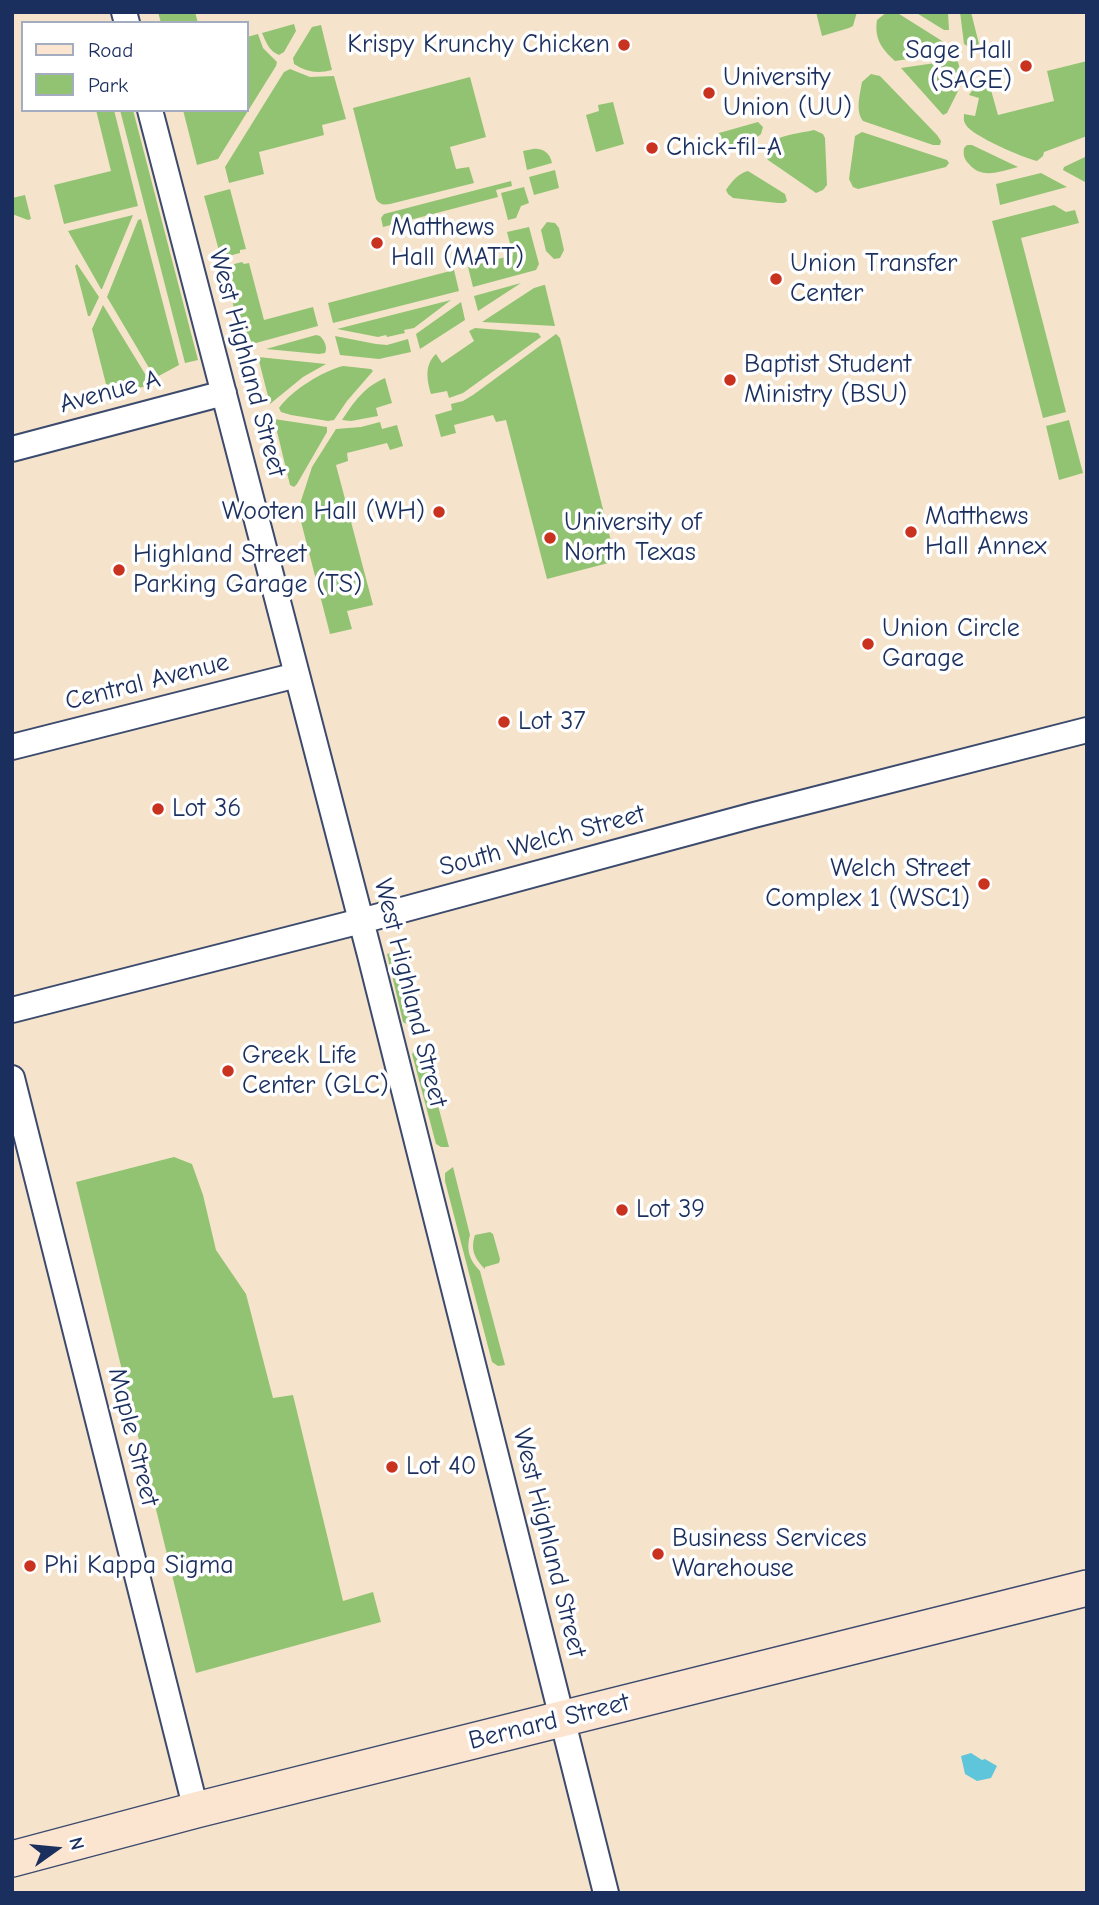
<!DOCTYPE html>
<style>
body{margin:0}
#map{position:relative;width:1099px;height:1905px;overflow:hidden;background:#f5e4cb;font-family:"Comic Neue",sans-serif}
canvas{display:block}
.frame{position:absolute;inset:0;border:14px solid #1b2f5e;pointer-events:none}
.legend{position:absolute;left:21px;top:21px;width:228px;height:91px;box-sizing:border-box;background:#fff;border:2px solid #a4acbf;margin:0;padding:9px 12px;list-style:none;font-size:21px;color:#1b2f5e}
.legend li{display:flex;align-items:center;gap:14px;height:35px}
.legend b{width:35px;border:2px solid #a4acbf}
.north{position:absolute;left:21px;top:1814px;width:70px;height:70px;-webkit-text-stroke:5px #fff;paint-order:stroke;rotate:75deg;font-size:19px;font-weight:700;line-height:28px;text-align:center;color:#1b2f5e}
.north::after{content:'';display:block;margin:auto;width:24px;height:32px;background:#1b2f5e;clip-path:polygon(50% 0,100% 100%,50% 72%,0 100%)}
</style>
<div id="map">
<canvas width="1099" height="1905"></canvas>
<div class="frame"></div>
<ul class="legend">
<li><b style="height:9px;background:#fce5d0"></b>Road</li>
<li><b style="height:19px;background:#92c372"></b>Park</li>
</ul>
<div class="north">N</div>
</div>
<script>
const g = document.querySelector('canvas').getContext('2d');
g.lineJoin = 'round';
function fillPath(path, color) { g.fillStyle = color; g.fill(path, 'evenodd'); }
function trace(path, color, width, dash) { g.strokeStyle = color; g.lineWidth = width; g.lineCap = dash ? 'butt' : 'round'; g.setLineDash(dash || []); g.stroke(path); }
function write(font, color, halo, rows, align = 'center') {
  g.font = font + ' "Comic Neue",sans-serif'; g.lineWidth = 7; g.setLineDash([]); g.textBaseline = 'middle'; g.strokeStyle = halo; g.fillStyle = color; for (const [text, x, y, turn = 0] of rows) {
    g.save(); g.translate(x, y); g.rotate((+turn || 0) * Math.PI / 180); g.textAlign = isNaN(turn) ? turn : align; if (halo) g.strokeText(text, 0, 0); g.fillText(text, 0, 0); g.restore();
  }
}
fillPath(new Path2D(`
 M158,12H195L198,23H161Z
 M816,12H857L853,26L849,28L822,36Z
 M887,12H896L950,46L955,52L895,61C882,49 874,39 877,20Z
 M915,12H948L949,30H944Z
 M960,12H971L979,44L969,47L964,44Z
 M294,24L296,31L284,52L279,55C269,51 266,42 262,33Z
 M321,25L332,70C318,74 306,72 294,64L293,58L312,27Z
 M258,34L263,48L277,62L276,66L218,159L197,165L183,110H247V37Z
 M956,60L958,62L963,81L947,113L943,115L901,68Z
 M1087,61V136L1044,152L1043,156L1037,161C1024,158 972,136 966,125C963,120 964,119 964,114L975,116L979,98L969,95C974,87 980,85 989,83L998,115L1054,101L1047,71Z
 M290,69L310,77L334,76L346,119L322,125L324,135L259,152L264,174L229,183L225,167L284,72Z
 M871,74L880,76L937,135L941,141L940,145H933L863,121C855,111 860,94 862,82Z
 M470,77L486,137L450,147L456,169L469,167L474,183L390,204C384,205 380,205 376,199L353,108Z
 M613,102L624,144L596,152L586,115L599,111L598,105Z
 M96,110H114L138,206L64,224L54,185L111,171Z
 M120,110H133L198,360L185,363Z
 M758,122L763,127L761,134L739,152H735L718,136L719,133Z
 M814,130L823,134L825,138L827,185L823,190L816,193L768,160L764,153C768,135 798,134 814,130Z
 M862,132L947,160L949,163L946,167L858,189L853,187L849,179L855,136Z
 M967,145H972L1018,167C1001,171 982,180 969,164C964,159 963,155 964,148Z
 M533,149C543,148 550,153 552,163L527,170L523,151Z
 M1087,156V180L1085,182L1063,170L1064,167Z
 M555,170L559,188L534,195L529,177Z
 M748,171L785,194L787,201L784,203H778L733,198L728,194L726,190C731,182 739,173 748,171Z
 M1041,173L1067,187L1000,205L996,184Z
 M511,181L512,186L496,190L498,197L383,227L381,218L384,214Z
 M524,187L529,203L521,206L516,218L508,220L501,193Z
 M230,189L246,249L240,250V253L221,258L204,196Z
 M25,195L31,219L28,220L12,214V198Z
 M1054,205L1066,212L1075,210L1079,223L1021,238L1066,412L1043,418L992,221Z
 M133,215L102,289H101L68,231Z
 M141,219L179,365L155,378L107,297L138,220Z
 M547,222L555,223L559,228L564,250L560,258L554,259L546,251L541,230Z
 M529,227L539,264L536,270L473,287L468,267L513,255L507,232Z
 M242,262L244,264L249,263L264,320L313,307L318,326L245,346L240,331L250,328L247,316L237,319L223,267Z
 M77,264L99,297L90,316H88L75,266Z
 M454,270L459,291L333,323L328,303Z
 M521,283L478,311L474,296Z
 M544,285H545L555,326L482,322L534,288Z
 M451,300L414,328L404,330L405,333L387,337L386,335L378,337L337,329Z
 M461,302L465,320L420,349L416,334Z
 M103,305L150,382V385L109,396L92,329Z
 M475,328L538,333L541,337L463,393L449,398L447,391L431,394C427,380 424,365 436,354L442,363L474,341L469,331Z
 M556,334L560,338L616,561L547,579L506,420L496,422L493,415L454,425L456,433L441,437L435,415L452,410L451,404L463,401L473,395Z
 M316,335L320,336C324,340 328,347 325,353L319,354L266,349Z
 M335,336L376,344L387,345L408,339L411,352L379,359L340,355Z
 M258,357L326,364L303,377L270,404Z
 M343,366L371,369L373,371L347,401L334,420L328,421L291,415L281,412L279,408C292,390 323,371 343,366Z
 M385,378L392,403L376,408L378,416L351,421L342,420C354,402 364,387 385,378Z
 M274,419L327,427V432L297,484L294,487L290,485Z
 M1069,420L1083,473L1059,480L1046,426Z
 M380,422L382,429L397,425L403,446L390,450L387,443L347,453L348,461L336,465L373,605L347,611L352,629L330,634L298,510L312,467L336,429L361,427Z
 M400,951L419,1024C412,1025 408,1025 403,1022L387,954Z
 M422,1045L449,1147H441L436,1144L412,1054L418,1046Z
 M174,1157L192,1164L203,1195L216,1250L246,1294L273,1398L293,1395L343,1601L373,1592L381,1622L196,1673L76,1182Z
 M453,1167L470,1235C466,1249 469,1260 480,1271L505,1365L498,1366L492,1362L445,1181V1173Z
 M490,1232L493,1234L500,1259L499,1263L485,1267V1269C475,1259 470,1250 475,1235Z`), '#92c372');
fillPath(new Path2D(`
 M971,1753L982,1760L985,1759L997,1766L991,1778L977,1781L965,1774L961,1756Z`), '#5ec5db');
const street = new Path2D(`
 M124,12L127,23
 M150,110L370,955L606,1893
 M12,449L224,393
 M12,747L297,675
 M12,1010L361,921L754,815L1087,730
 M12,1078L196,1810`);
const secondary = new Path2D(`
 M12,1859L196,1810L1087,1588`);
trace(street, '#3c4a6e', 28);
trace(secondary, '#3c4a6e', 38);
trace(street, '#fff', 24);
trace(secondary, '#fce5d0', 35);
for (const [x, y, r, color] of [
 [624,45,7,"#c8321e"],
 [1026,66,7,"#c8321e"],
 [709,93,7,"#c8321e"],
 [652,148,7,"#c8321e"],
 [377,243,7,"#c8321e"],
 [776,279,7,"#c8321e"],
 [730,380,7,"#c8321e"],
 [439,512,7,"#c8321e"],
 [911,532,7,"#c8321e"],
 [550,538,7,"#c8321e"],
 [119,570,7,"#c8321e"],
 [868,644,7,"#c8321e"],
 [504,722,7,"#c8321e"],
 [158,809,7,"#c8321e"],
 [984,884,7,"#c8321e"],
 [228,1071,7,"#c8321e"],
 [622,1210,7,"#c8321e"],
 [392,1467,7,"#c8321e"],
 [658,1554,7,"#c8321e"],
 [30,1566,7,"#c8321e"]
]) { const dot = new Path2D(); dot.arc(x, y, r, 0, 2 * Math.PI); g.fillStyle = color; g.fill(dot); trace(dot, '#fff', 2.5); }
write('26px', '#1b2f5e', '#fff', [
 ["Krispy Krunchy Chicken",610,45,"right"],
 ["Sage Hall",1012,51,"right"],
 ["(SAGE)",1012,81,"right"],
 ["University",723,78],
 ["Union (UU)",723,108],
 ["Chick-fil-A",666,148],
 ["Matthews",391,228],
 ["Hall (MATT)",391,258],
 ["Union Transfer",790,264],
 ["Center",790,294],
 ["Baptist Student",744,365],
 ["Ministry (BSU)",744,395],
 ["Wooten Hall (WH)",425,512,"right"],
 ["Matthews",925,517],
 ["Hall Annex",925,547],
 ["University of",564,523],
 ["North Texas",564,553],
 ["Highland Street",133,555],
 ["Parking Garage (TS)",133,585],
 ["Union Circle",882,629],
 ["Garage",882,659],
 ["Lot 37",518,722],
 ["Lot 36",172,809],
 ["Welch Street",970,869,"right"],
 ["Complex 1 (WSC1)",970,899,"right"],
 ["Greek Life",242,1056],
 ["Center (GLC)",242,1086],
 ["Lot 39",636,1210],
 ["Lot 40",406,1467],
 ["Business Services",672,1539],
 ["Warehouse",672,1569],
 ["Phi Kappa Sigma",44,1566]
], 'left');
write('26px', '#1b2f5e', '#fff', [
 ["West Highland Street",247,363,75],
 ["Avenue A",110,392,-15],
 ["Central Avenue",147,682,-14],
 ["South Welch Street",542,841,-15],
 ["West Highland Street",410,993,76],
 ["Maple Street",133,1437,76],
 ["West Highland Street",549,1543,76],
 ["Bernard Street",549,1722,-14]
]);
</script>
